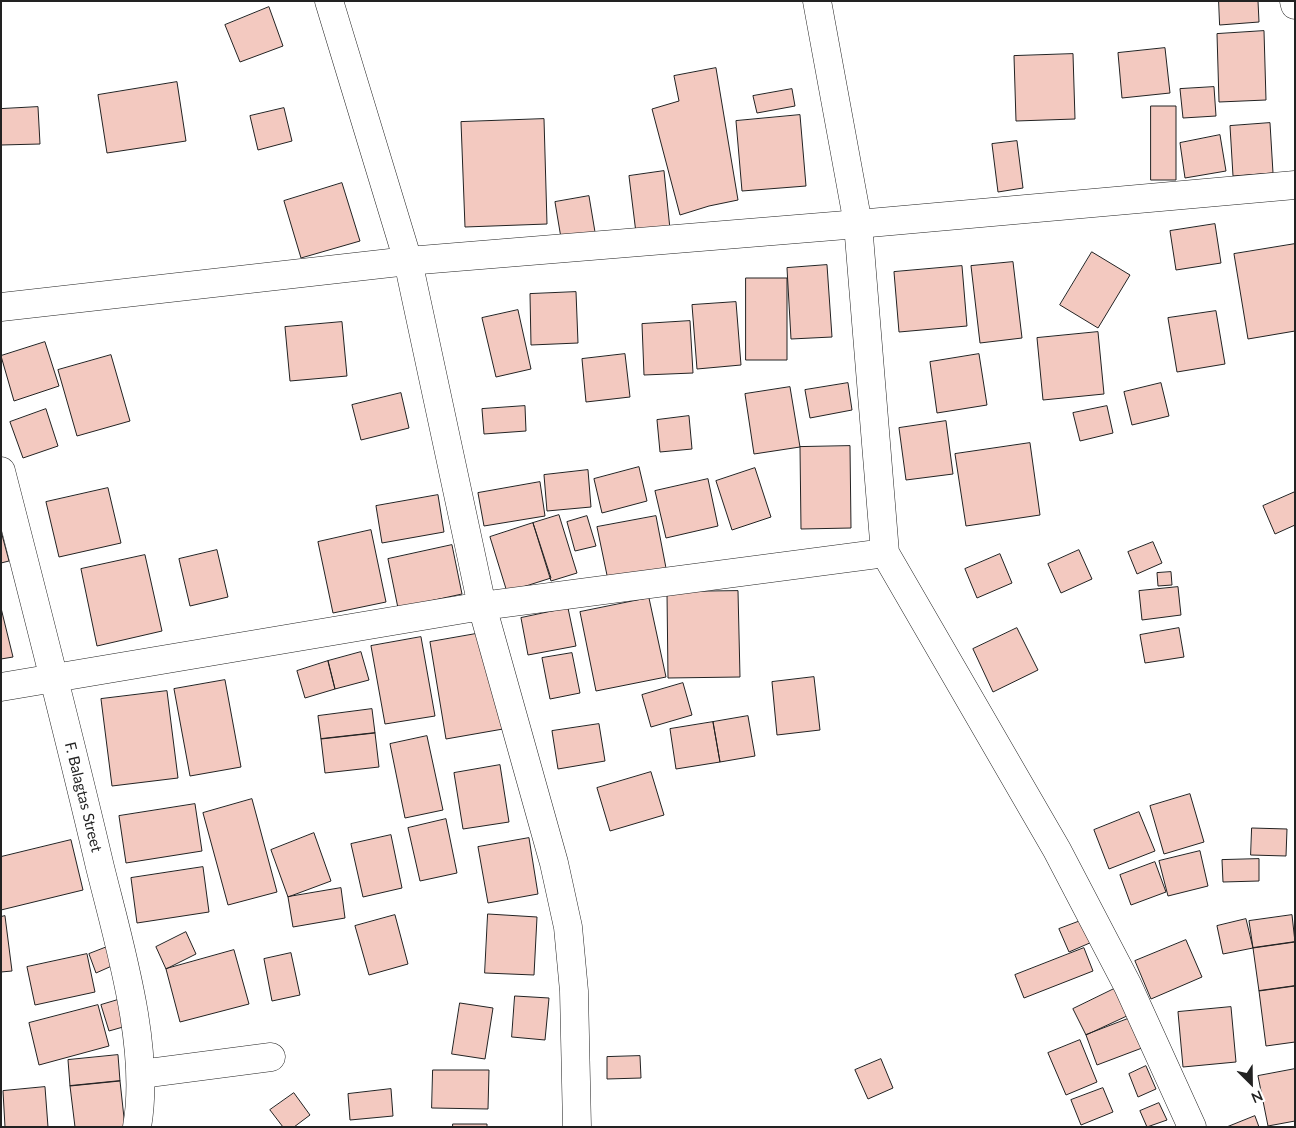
<!DOCTYPE html>
<style>
body{margin:0}
#map{position:relative;width:1296px;height:1128px;overflow:hidden;background:#fff;font-family:Lato,sans-serif}
canvas{display:block}
.frame{position:absolute;inset:0;border:2px solid #222;pointer-events:none}
.north{position:absolute;left:1226px;top:1058px;width:50px;height:50px;-webkit-text-stroke:4px #fff;paint-order:stroke;rotate:157deg;font-size:14px;font-weight:700;line-height:20px;text-align:center;color:#222}
.north::after{content:'';display:block;margin:auto;width:18px;height:22px;background:#222;clip-path:polygon(50% 0,100% 100%,50% 72%,0 100%)}
</style>
<div id="map">
<canvas width="1296" height="1128"></canvas>
<div class="frame"></div>
<div class="north">N</div>
</div>
<script>
const g = document.querySelector('canvas').getContext('2d');
g.lineJoin = 'round';
function fillPath(path, color) { g.fillStyle = color; g.fill(path, 'evenodd'); }
function trace(path, color, width, dash) { g.strokeStyle = color; g.lineWidth = width; g.lineCap = dash ? 'butt' : 'round'; g.setLineDash(dash || []); g.stroke(path); }
function write(font, color, halo, rows, align = 'center') {
  g.font = font + ' Lato,sans-serif'; g.lineWidth = 4; g.setLineDash([]); g.textBaseline = 'middle'; g.strokeStyle = halo; g.fillStyle = color; for (const [text, x, y, turn = 0] of rows) {
    g.save(); g.translate(x, y); g.rotate((+turn || 0) * Math.PI / 180); g.textAlign = isNaN(turn) ? turn : align; if (halo) g.strokeText(text, 0, 0); g.fillText(text, 0, 0); g.restore();
  }
}
const building = new Path2D(`
 M1219,1H1258L1259,22L1220,25Z
 M269,7L283,46L240,62L225,25Z
 M1264,31L1266,100L1219,102L1217,34Z
 M1165,48L1170,93L1122,98L1118,53Z
 M1073,54L1075,119L1016,121L1014,56Z
 M716,68L738,200L709,206L680,215L652,109L679,101L674,76Z
 M177,82L186,141L107,153L98,95Z
 M1214,87L1216,116L1183,118L1180,89Z
 M792,89L795,106L757,113L753,96Z
 M1151,106H1176V180H1151Z
 M38,107L40,144L1,145V109Z
 M284,108L292,141L258,150L250,116Z
 M800,115L806,186L742,191L736,121Z
 M544,119L547,224L465,227L461,122Z
 M1270,123L1273,173L1233,176L1230,126Z
 M1220,135L1226,171L1185,178L1180,143Z
 M1017,141L1023,188L998,192L992,144Z
 M664,171L670,229L636,233L629,176Z
 M342,183L360,241L301,258L284,201Z
 M589,196L595,232L561,238L555,202Z
 M1215,224L1221,263L1176,270L1170,231Z
 M1295,244V331L1248,339L1234,254Z
 M1092,252L1130,275L1098,328L1060,305Z
 M1013,262L1022,338L980,343L971,266Z
 M827,265L832,337L791,339L787,268Z
 M962,266L967,326L899,332L894,272Z
 M746,278H787V360H746Z
 M576,292L578,343L531,345L530,294Z
 M736,302L741,365L697,369L692,305Z
 M518,310L531,369L496,377L482,318Z
 M1216,311L1225,364L1177,372L1168,318Z
 M690,321L693,373L644,375L642,324Z
 M342,322L347,376L290,381L285,327Z
 M1098,332L1104,394L1043,400L1037,338Z
 M45,342L59,386L14,401L1,356Z
 M625,354L630,397L586,402L582,359Z
 M979,354L987,405L937,413L930,362Z
 M111,355L130,421L77,436L58,370Z
 M848,383L852,410L810,418L805,390Z
 M1161,383L1169,416L1132,425L1124,392Z
 M790,387L800,447L754,454L745,394Z
 M401,393L409,428L361,440L352,405Z
 M525,406L526,431L484,434L482,409Z
 M1107,406L1113,433L1080,441L1073,413Z
 M46,409L58,446L23,458L10,422Z
 M689,416L692,449L660,452L657,420Z
 M946,421L953,474L906,480L899,428Z
 M1030,443L1040,515L966,526L955,454Z
 M850,446L851,528L801,529L800,447Z
 M639,467L647,501L602,513L594,479Z
 M755,468L771,517L732,530L716,481Z
 M588,470L591,507L547,511L544,475Z
 M708,479L718,526L666,538L655,491Z
 M540,482L545,516L484,526L478,493Z
 M108,488L121,543L59,557L46,502Z
 M1295,492V525L1275,534L1263,506Z
 M438,495L444,532L382,543L376,506Z
 M559,515L577,573L551,581L533,523Z
 M587,516L596,546L575,551L567,522Z
 M656,516L666,568L608,580L597,527Z
 M533,523L551,578L507,592L490,537Z
 M371,530L386,602L333,613L318,542Z
 M1,531L9,561L1,563Z
 M1153,542L1162,563L1137,574L1128,552Z
 M452,545L462,594L398,608L388,559Z
 M217,550L228,597L190,606L179,559Z
 M1079,550L1092,579L1061,593L1048,564Z
 M1000,554L1012,583L977,598L965,569Z
 M145,555L162,631L97,646L81,569Z
 M1171,572L1172,585L1158,586L1157,573Z
 M1178,587L1181,615L1142,620L1139,591Z
 M738,591L740,677L668,678L667,592Z
 M649,598L666,677L596,691L580,612Z
 M1,608L13,657L1,659Z
 M568,608L576,646L528,655L521,618Z
 M1017,628L1038,670L993,692L973,649Z
 M1179,628L1184,657L1145,663L1140,635Z
 M487,632L503,729L446,739L430,642Z
 M421,637L435,716L385,724L371,646Z
 M361,652L369,680L335,689L328,661Z
 M572,653L580,693L550,699L542,658Z
 M328,661L335,689L305,698L297,671Z
 M814,677L820,730L777,735L772,682Z
 M225,680L241,767L190,776L174,689Z
 M683,683L692,715L651,727L642,695Z
 M167,691L178,778L112,786L101,699Z
 M372,709L375,733L321,739L318,716Z
 M748,716L755,756L720,762L713,722Z
 M713,722L720,762L676,769L670,729Z
 M599,724L605,761L558,769L552,731Z
 M375,733L379,767L325,773L321,739Z
 M427,736L443,810L405,818L390,744Z
 M500,765L509,822L463,829L454,773Z
 M651,772L664,815L610,831L597,788Z
 M1190,794L1204,842L1164,854L1150,806Z
 M252,799L277,892L228,905L203,813Z
 M195,804L202,851L126,863L119,816Z
 M1139,812L1155,851L1109,869L1094,830Z
 M446,819L457,873L420,881L408,828Z
 M1252,828L1287,829L1286,856L1251,855Z
 M314,833L331,881L288,897L271,850Z
 M391,835L402,888L363,897L351,844Z
 M529,838L538,894L488,903L478,847Z
 M71,840L83,890L1,910V857Z
 M1200,851L1208,886L1168,896L1159,861Z
 M1259,859V881L1223,882L1222,860Z
 M1155,862L1166,892L1131,905L1120,875Z
 M203,867L209,912L137,923L131,878Z
 M341,888L345,918L293,927L288,897Z
 M488,914L537,917L534,975L485,973Z
 M395,915L408,964L369,975L355,926Z
 M1292,915L1295,942L1253,948L1249,921Z
 M5,916L12,971L1,972V917Z
 M1246,919L1253,948L1223,954L1217,926Z
 M1083,920L1092,942L1069,952L1059,929Z
 M186,932L196,954L166,969L156,947Z
 M1186,940L1202,977L1151,999L1135,961Z
 M1295,942V986L1259,991L1253,948Z
 M107,947L114,965L96,973L89,954Z
 M1084,948L1093,971L1024,998L1015,975Z
 M234,950L249,1004L180,1022L166,969Z
 M291,953L300,995L272,1001L264,959Z
 M87,954L95,992L35,1005L27,967Z
 M1295,986V1042L1266,1046L1259,991Z
 M1116,988L1129,1015L1086,1035L1073,1009Z
 M515,996L549,998L545,1040L512,1037Z
 M121,999L130,1025L109,1031L101,1005Z
 M460,1003L493,1008L485,1059L452,1054Z
 M98,1005L109,1046L39,1065L29,1023Z
 M1231,1007L1236,1062L1183,1067L1178,1012Z
 M1138,1015L1150,1045L1097,1065L1086,1035Z
 M1080,1040L1097,1082L1066,1095L1048,1053Z
 M118,1055L120,1081L70,1086L68,1060Z
 M640,1056L641,1078L607,1079V1057Z
 M881,1059L893,1088L868,1099L855,1070Z
 M1146,1066L1156,1089L1138,1097L1129,1074Z
 M1295,1069V1121L1268,1126L1258,1076Z
 M433,1070H489L488,1109L432,1108Z
 M120,1081L125,1127H75L70,1086Z
 M45,1087L48,1127H5L3,1091Z
 M1103,1088L1113,1112L1081,1125L1071,1100Z
 M391,1089L393,1116L350,1120L348,1094Z
 M294,1093L310,1115L294,1127H283L270,1110Z
 M1159,1103L1167,1120L1147,1127L1140,1111Z
 M1255,1116L1259,1127H1227Z
 M453,1124H487V1127H453Z`);
fillPath(building, '#f3c9c0');
trace(building, '#222', 1);
const minor = new Path2D(`
 M329,1L408,261L482,606L554,863L568,927L574,991L577,1127
 M817,1L858,224L885,553L1057,850L1128,986L1192,1127
 M1294,1L1295,5
 M1,471C35,603 69,735 100,867C119,944 151,1048 137,1127
 M1,687L482,606L885,553
 M141,1074L271,1057`);
const tertiary = new Path2D(`
 M1,307L408,261L858,224L1295,185`);
trace(minor, '#222', 29);
trace(tertiary, '#222', 29);
trace(minor, '#fff', 28);
trace(tertiary, '#fff', 28);
write('15px', '#222', '#fff', [
 ["F. Balagtas Street",83,797,76]
]);
</script>
